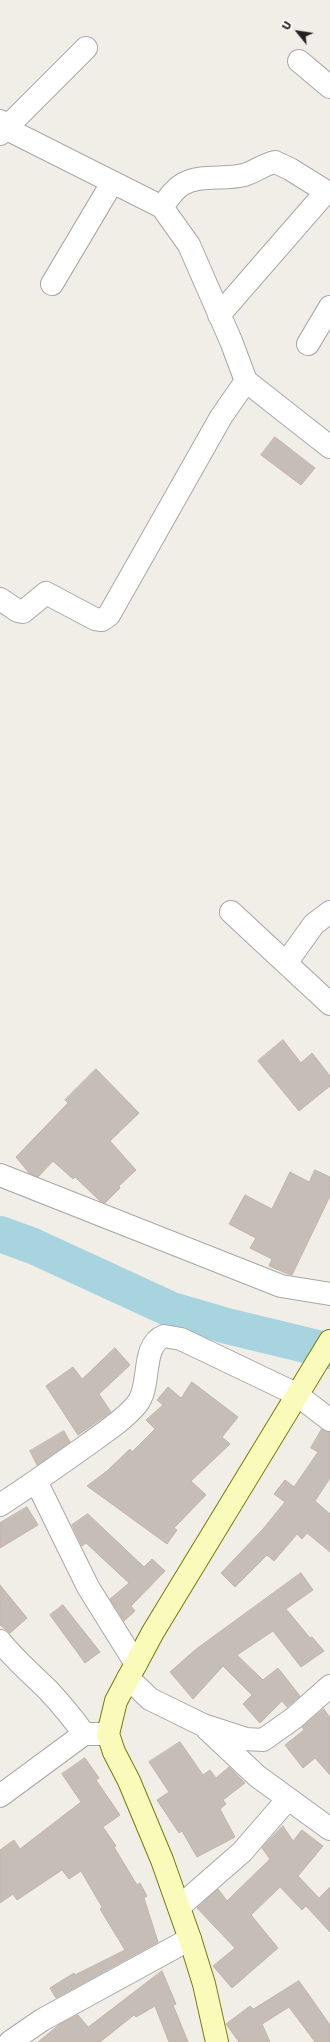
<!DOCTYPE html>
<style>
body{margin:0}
#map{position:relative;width:330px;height:2042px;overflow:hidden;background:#f1ede7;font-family:"Work Sans",sans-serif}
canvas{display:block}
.north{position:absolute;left:278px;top:12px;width:40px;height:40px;-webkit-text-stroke:3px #fff;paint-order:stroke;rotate:300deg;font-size:11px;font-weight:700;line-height:16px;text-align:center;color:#212121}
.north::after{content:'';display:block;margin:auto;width:14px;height:18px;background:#212121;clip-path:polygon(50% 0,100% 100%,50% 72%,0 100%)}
</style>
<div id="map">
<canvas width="330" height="2042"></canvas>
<div class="north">U</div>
</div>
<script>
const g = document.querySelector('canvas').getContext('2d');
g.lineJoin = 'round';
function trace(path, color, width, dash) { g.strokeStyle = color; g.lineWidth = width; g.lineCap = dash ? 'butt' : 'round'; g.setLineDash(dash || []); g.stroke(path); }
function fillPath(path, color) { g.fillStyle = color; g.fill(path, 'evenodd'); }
trace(new Path2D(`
 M0,1234L33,1246L172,1310L227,1326L330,1351`), '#a7d4df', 36);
const building = new Path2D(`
 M275,437L315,468L301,485L261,455Z
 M283,1040L301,1063L312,1053L330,1076V1086L299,1111L258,1061Z
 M96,1069L139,1113L110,1141L136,1170L119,1186L120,1188L105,1203L100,1201L75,1177L73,1179L53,1161L38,1177L29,1173L16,1157L68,1103L65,1100Z
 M315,1170L330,1177V1196L292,1275L288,1274L269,1266L272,1259L250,1248L256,1238L229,1224L245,1195L272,1209L290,1172L309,1182Z
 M115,1348L130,1365L99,1394L111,1412L78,1435L46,1386L73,1367L82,1379Z
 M192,1382L238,1417L222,1437L230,1444L191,1481L206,1495L174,1528L177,1530L167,1544L87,1486L107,1471L130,1449L132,1452L155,1429L146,1420L163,1405L157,1400L168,1387L181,1398Z
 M322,1429L330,1432V1478L315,1501L330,1514V1552L307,1533L302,1539L297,1534L274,1561L267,1555L235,1587L221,1573L263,1529L285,1502L274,1494L285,1480L294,1487L318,1452L311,1448Z
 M64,1431L70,1442L37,1465L30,1451Z
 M27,1507L38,1525L0,1548V1523Z
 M88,1514L144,1567L152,1559L165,1571L131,1606L135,1611L124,1621L110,1599L129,1583L86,1543L82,1546L72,1525Z
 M301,1573L313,1590L286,1609L310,1638L312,1637L324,1651L301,1667L273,1631L237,1655L263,1680L278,1668L300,1696L287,1707L282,1701L260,1723L243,1704L252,1695L223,1666L193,1699L170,1672L195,1650Z
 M0,1585L27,1618L10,1633L0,1625Z
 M63,1605L100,1652L85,1663L50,1615Z
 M324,1709L330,1718V1775L315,1758L303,1768L285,1745L304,1730L302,1727Z
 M180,1742L203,1775L210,1770L216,1778L229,1767L245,1783L223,1800L226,1804L220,1809L235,1837L197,1857L182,1831L179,1833L157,1800L169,1792L149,1762Z
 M85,1758L99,1778L96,1780L120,1815L103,1827L116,1846L114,1847L137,1885L140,1883L147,1896L144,1898L158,1942L56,1998L50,1988L74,1973L75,1975L125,1950L100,1909L102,1907L81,1871L69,1879L62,1870L17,1900L13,1894L0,1903V1850L14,1840L20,1849L81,1802L62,1774Z
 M283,1826L293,1841L302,1830L323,1846L298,1876L319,1898L330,1887V1932L306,1906L302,1910L280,1887L251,1915L278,1948L232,1988L213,1966L235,1948L197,1908L218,1889L227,1901L270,1859L262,1848Z
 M162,1971L176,2004L173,2005L188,2042H169L155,2006L136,2017L134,2015L100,2042H38L60,2024L78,2015L88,2027Z
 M299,1981L330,2025V2042H315L289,2007L262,2024L270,2042H239L226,2024L250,2006L253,2009Z`);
fillPath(building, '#c6bdb6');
trace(building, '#c3b4a9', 1);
const street = new Path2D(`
 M299,61L330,87
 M0,121L5,128L162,207L189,245L231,341L246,381L330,447
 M0,134L86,48
 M162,207C168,199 174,189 183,184C201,174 224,180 244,175C255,172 264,164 275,162L290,169L330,194
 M52,284L112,183
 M219,315L326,192
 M308,344L330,307
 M0,599L18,611L23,612L46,593L95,619L102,620L109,615L221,417L246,381
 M231,912L330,1004
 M286,963L314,924L330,912
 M0,1175L281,1286L330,1294
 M36,1481L88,1587L136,1664
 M0,1505C31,1485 60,1464 90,1443C106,1431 125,1419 137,1404C152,1386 140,1346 164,1336L181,1339L296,1394L330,1420
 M0,1641C16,1661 31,1673 48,1690C61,1704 73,1718 84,1734
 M128,1678L150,1699L203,1725L246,1739L263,1740L294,1718L330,1686
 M207,1729L257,1776L330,1829
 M0,1796L84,1734H108
 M179,1907L242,1852L287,1800
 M10,2042L42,2020L190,1939`);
const secondary = new Path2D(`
 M217,2042L204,1984L190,1939L162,1860L129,1781L114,1752L108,1734L116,1701L153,1632L330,1341`);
trace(street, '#a8a8a8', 24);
trace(secondary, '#747d03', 24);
trace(street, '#fff', 22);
trace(secondary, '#fafbbb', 22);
</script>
